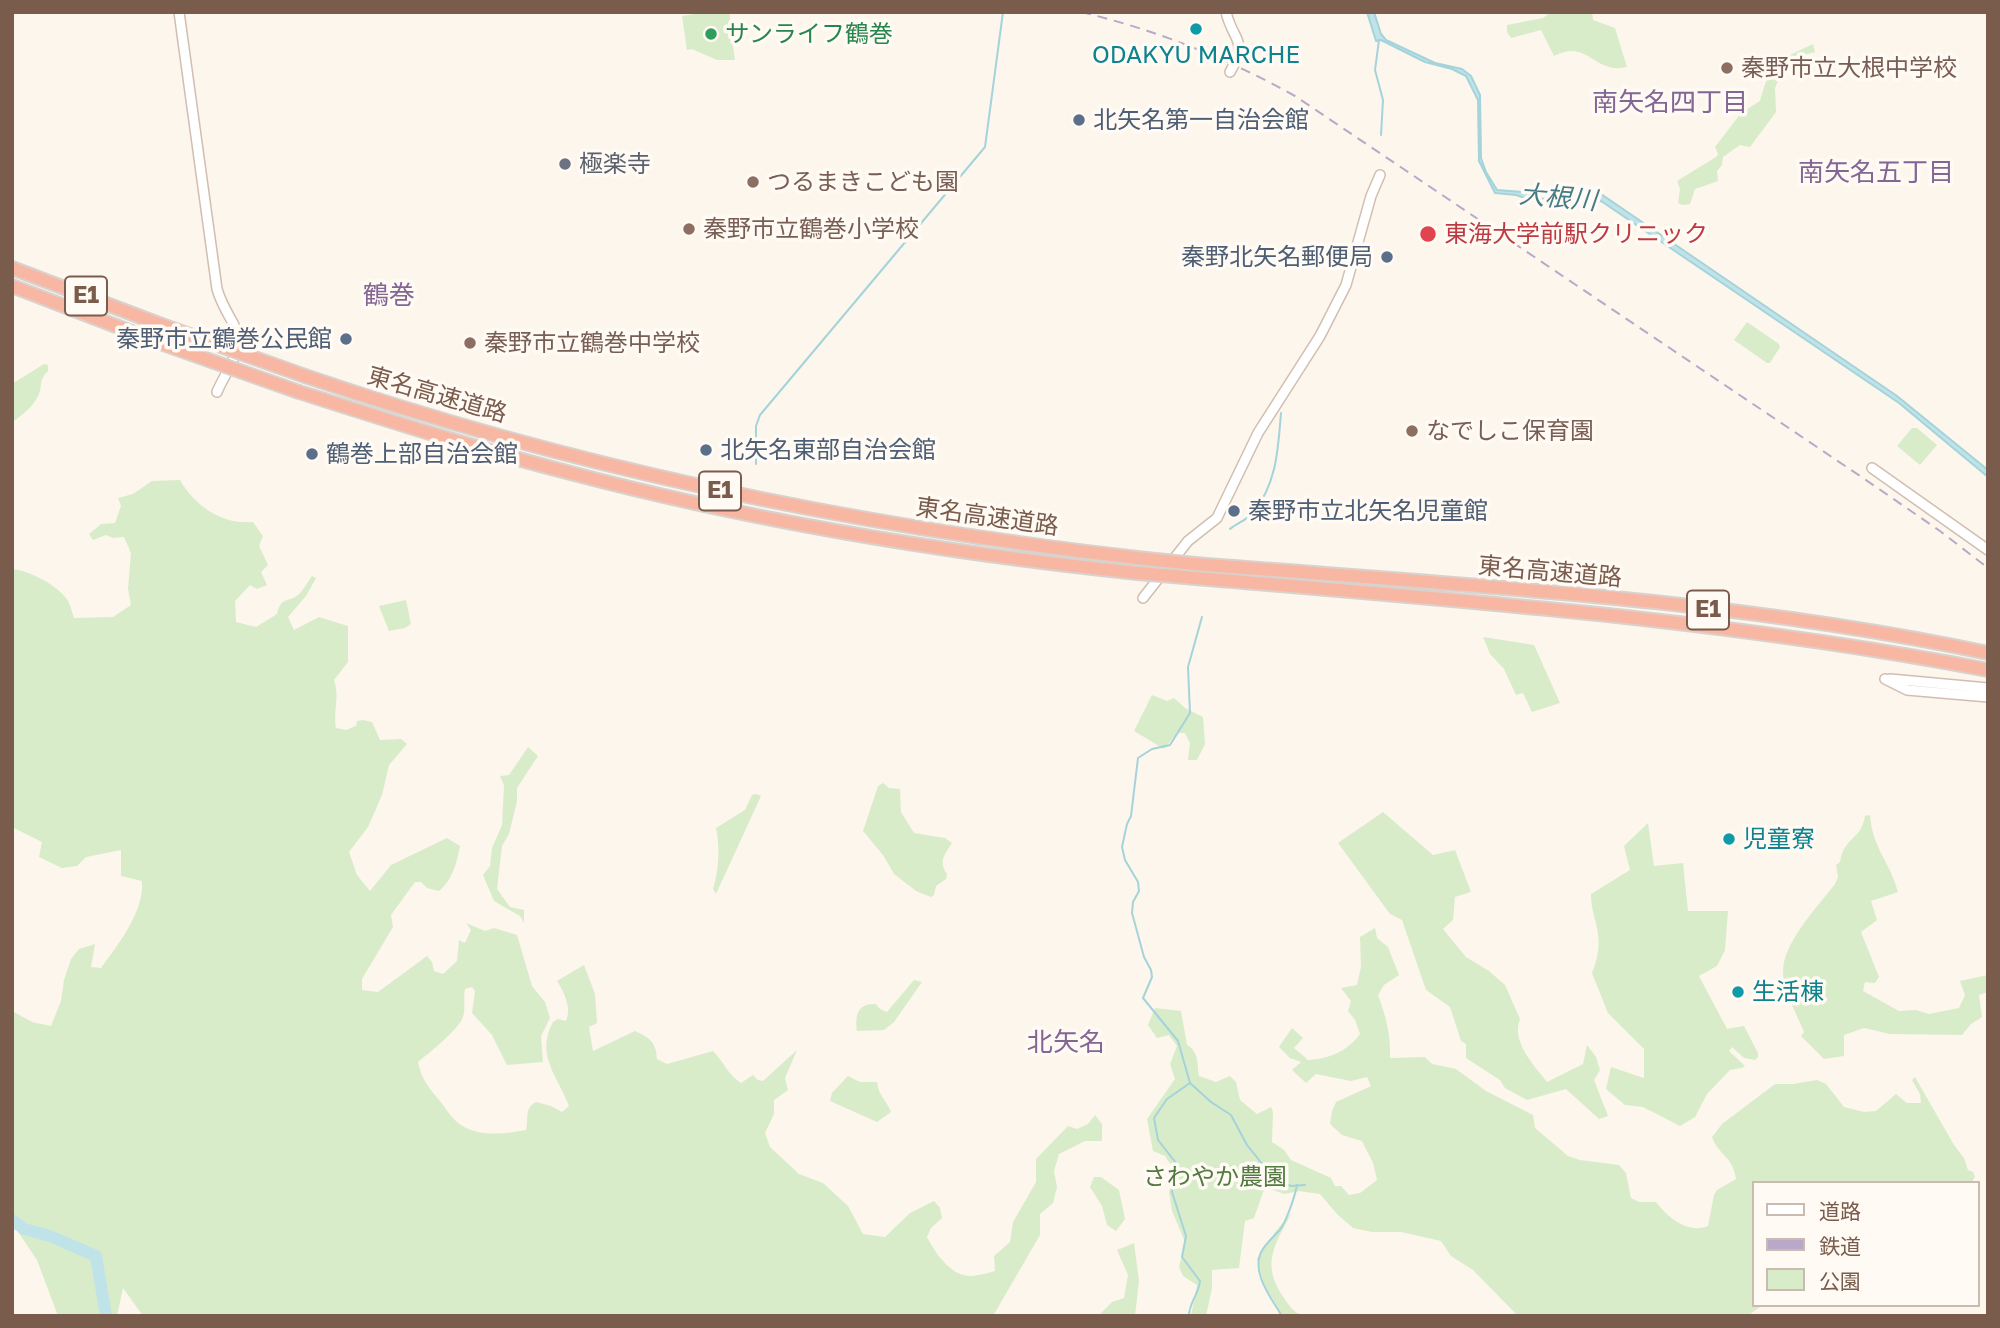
<!DOCTYPE html>
<meta charset="utf-8">
<style>
body{margin:0}
#map{position:relative;width:2000px;height:1328px;overflow:hidden;background:#fdf6ec;font-family:"Golos Text","Noto Sans JP",sans-serif}
canvas{display:block}
.frame{position:absolute;inset:0;border:14px solid #7a5c4d;pointer-events:none}
.legend{position:absolute;left:1752px;top:1181px;width:228px;height:126px;box-sizing:border-box;background:#fffaf3;border:2px solid #cabbb1;margin:0;padding:9px 12px;list-style:none;font-size:21px;color:#7a5c4d}
.legend li{display:flex;align-items:center;gap:14px;height:35px}
.legend b{width:35px;border:2px solid #cabbb1}
</style>
<div id="map">
<canvas width="2000" height="1328"></canvas>
<div class="frame"></div>
<ul class="legend">
<li><b style="height:9px;background:#fff"></b>道路</li>
<li><b style="height:9px;background:#b9a8c9"></b>鉄道</li>
<li><b style="height:19px;background:#d8ecc9"></b>公園</li>
</ul>
</div>
<script>
const g = document.querySelector('canvas').getContext('2d');
g.lineJoin = 'round';
function fillPath(path, color) { g.fillStyle = color; g.fill(path, 'evenodd'); }
function trace(path, color, width, dash) { g.strokeStyle = color; g.lineWidth = width; g.lineCap = dash ? 'butt' : 'round'; g.setLineDash(dash || []); g.stroke(path); }
function write(font, color, halo, rows, align = 'center') {
  g.font = font + ' "Golos Text","Noto Sans JP",sans-serif'; g.lineWidth = 7; g.setLineDash([]); g.textBaseline = 'middle'; g.strokeStyle = halo; g.fillStyle = color; for (const [text, x, y, turn = 0] of rows) {
    g.save(); g.translate(x, y); g.rotate((+turn || 0) * Math.PI / 180); g.textAlign = isNaN(turn) ? turn : align; if (halo) g.strokeText(text, 0, 0); g.fillText(text, 0, 0); g.restore();
  }
}
fillPath(new Path2D(`
 M708,12H730V26L735,60H717L692,49L687,50L682,16Z
 M1551,12H1592L1593,20L1615,28L1627,67C1594,75 1588,38 1554,56L1541,30L1511,38L1507,32V25L1543,18Z
 M1813,44L1815,52L1795,57L1783,69L1775,88L1776,112L1750,147L1740,145L1723,157L1722,165L1717,171L1718,181L1695,189L1690,204L1682,205L1678,203L1680,189L1677,181L1716,157L1718,154L1715,147L1741,113L1760,101C1771,61 1777,61 1813,44Z
 M1747,322L1779,344L1780,347L1770,363H1767L1734,340Z
 M44,364L48,365V371C37,382 44,386 37,398C31,409 21,415 12,423V381L15,382Z
 M1912,428H1917L1937,445L1920,465L1897,446Z
 M180,480C195,506 222,525 253,522L263,536L259,546L268,565L261,572L267,585L257,589L250,585L235,601L236,622L256,627L277,614C281,596 288,603 298,595C303,591 308,581 312,576L316,578L306,596L288,617L294,630L319,617L348,626V662L334,680C340,698 333,710 336,728L346,730L356,726L357,721L363,720L372,722L380,740L401,739L407,744L389,765L382,795L368,827L349,852L357,875L370,891L391,865L447,838L460,846C457,862 452,881 439,891L427,888L421,882H415L391,915L393,927L362,979V990L378,992L427,956L432,962L434,971L443,974L457,961L459,940L465,943L471,930L466,923L485,931L494,928L517,935L532,986L545,1002L550,1018L541,1036L543,1062L507,1065L492,1035L472,1013L475,991L472,987L465,989C463,998 466,1009 463,1017C460,1028 428,1054 418,1062C421,1078 429,1088 439,1100C445,1107 450,1116 457,1122C475,1138 505,1134 526,1130C529,1118 524,1108 536,1102L551,1106L562,1112L569,1106C558,1077 535,1055 553,1022L558,1019L566,1021C572,1008 564,992 557,981L584,965L595,994L597,1023L589,1027L593,1051L635,1031C650,1038 656,1042 657,1059L667,1064L713,1051C723,1061 729,1076 741,1083L753,1075L758,1080L763,1081L797,1050L785,1078L788,1090L774,1100V1114L765,1133L770,1147L799,1174L823,1183L848,1206L863,1234L885,1237L910,1213L934,1201L940,1208L942,1218L931,1228L927,1237C935,1253 952,1278 973,1276C980,1275 988,1273 995,1271L994,1256L1010,1242L1013,1222L1036,1182V1159L1068,1126L1077,1129L1088,1124L1095,1115L1102,1124V1141H1085L1059,1154L1054,1171L1057,1187L1053,1203L1040,1214V1235L993,1316H143L123,1288L117,1316H58L37,1260L12,1223V1011L32,1022L51,1026L61,1001L64,980L71,959L79,949L95,944L91,967L101,968C118,945 145,910 142,881L121,876V850L86,857L77,866L62,868L39,857L42,842L12,827V569C30,571 58,585 68,601C71,605 72,613 74,618L113,617L131,605L128,589L131,553L124,537L113,538L106,535L93,540L89,534L101,524L115,523L121,506L118,498L133,494L152,481Z
 M406,600L411,624L405,628L389,631L379,606Z
 M1483,637L1534,645L1560,703L1532,712L1523,693L1516,695L1504,669L1490,654Z
 M1152,695L1167,701L1174,698L1185,708L1203,717L1205,744L1197,760H1188L1190,743L1185,733H1177L1164,749L1134,731Z
 M528,747L538,756L517,788V801L509,834L502,846L497,889L510,907L524,910V923L520,916L494,901L483,875L490,866L492,848L502,825L504,785L500,776L509,775Z
 M883,783L889,788L900,789L901,812L914,833L945,838L952,843C945,854 938,861 947,874L946,879L936,886L934,895L931,897L916,891L894,874L883,855L863,831L878,786Z
 M756,794L761,796L716,894L713,889C719,870 720,846 716,828L745,810L752,795Z
 M1383,812L1433,855L1455,850L1471,892L1455,897L1453,920L1443,929L1466,957L1489,971L1505,985L1520,1019C1511,1042 1534,1065 1547,1082L1583,1064L1587,1045L1596,1057L1600,1070L1594,1080L1608,1116L1599,1119L1566,1089L1527,1100L1505,1088L1500,1080L1466,1058V1044L1461,1041L1450,1007L1426,990L1402,920L1390,914L1338,843Z
 M1870,815C1872,847 1890,862 1898,892L1871,901L1877,920L1861,932L1879,977L1875,983L1865,982L1863,991L1899,1011L1916,1010L1929,1014L1959,1008L1965,995L1960,981L1988,975V992L1979,995L1982,1017L1971,1024L1962,1035L1890,1034L1864,1028L1844,1035V1056L1824,1059L1801,1036L1804,1032C1797,1014 1783,991 1783,971C1783,943 1818,906 1835,884L1838,877L1836,865L1840,862C1845,835 1861,841 1865,816Z
 M1648,823L1654,866L1683,863L1688,911H1728L1725,950L1717,966L1699,976L1727,1029L1744,1026L1758,1053V1057L1755,1060L1744,1058L1732,1047L1729,1051L1745,1066L1742,1068L1730,1070L1707,1094L1695,1117L1680,1126L1643,1107L1625,1105L1606,1089L1611,1067L1644,1078V1049L1608,1013L1592,973C1597,960 1600,948 1598,934C1596,918 1591,912 1591,894L1630,870L1624,846Z
 M1375,928L1377,938L1388,947L1399,975L1384,985L1378,995C1386,1017 1391,1035 1390,1058L1425,1057L1432,1064L1456,1069L1486,1091L1533,1115L1535,1128L1568,1156L1580,1160L1619,1165L1626,1173L1631,1198L1639,1202H1656C1668,1218 1688,1234 1708,1226L1714,1195L1717,1190L1736,1179C1733,1156 1718,1155 1712,1137L1722,1124L1775,1084H1793L1817,1080L1826,1084L1844,1107L1864,1112L1876,1111L1896,1094L1907,1103H1921L1920,1094L1912,1080L1915,1077L1954,1145L1964,1158L1968,1170L1973,1172L1975,1177L1971,1183H1753V1305H1763L1747,1316H1518L1473,1270L1451,1256L1441,1241L1401,1232H1372L1353,1228L1337,1214L1320,1194L1299,1191L1284,1194L1265,1187L1254,1218L1245,1221L1239,1268L1212,1270V1288L1206,1316H1191L1197,1285L1183,1276L1179,1267L1185,1242L1172,1211L1169,1192L1174,1170L1165,1156L1153,1151L1147,1119L1175,1079L1170,1064L1177,1046L1169,1035L1157,1038L1148,1025L1155,1008L1181,1011L1187,1045C1199,1052 1197,1063 1199,1076L1216,1082L1230,1076L1236,1082L1240,1100L1257,1114L1271,1107L1273,1112L1272,1142L1284,1150L1291,1160L1331,1178L1335,1186H1341L1349,1195L1360,1193L1377,1180L1373,1163L1362,1141L1342,1135L1330,1124L1332,1111L1336,1102L1371,1086L1367,1077L1351,1081L1316,1074L1306,1083L1292,1070L1301,1062L1290,1058L1279,1047L1292,1028L1303,1038L1294,1048L1308,1060C1329,1059 1348,1051 1360,1034L1355,1020L1348,1011L1351,1001L1341,988L1357,985L1361,967L1360,937Z
 M914,980L922,982L894,1022L884,1030L857,1031C855,1016 857,1003 876,1004L880,1009L887,1012Z
 M848,1076L860,1082H877C878,1095 887,1101 891,1112L877,1122L830,1101L832,1093Z
 M1094,1177H1101L1119,1190L1125,1219L1116,1231L1107,1225L1102,1206L1090,1187Z
 M1292,1212C1275,1245 1260,1263 1284,1298C1291,1308 1293,1312 1304,1316H1279L1277,1306L1265,1287L1257,1259L1275,1232Z
 M1134,1243L1139,1281L1135,1316H1098L1112,1302L1124,1298L1128,1275L1117,1250Z`), '#d8ecc9');
const water = new Path2D(`
 M1367,12H1374L1381,34L1386,40L1435,63L1462,69L1471,76L1480,95L1481,158L1486,172L1497,190L1523,192L1535,198L1546,199L1601,194L1897,396L1988,470V477L1899,403L1601,201L1540,203L1516,195L1495,193L1479,161L1478,100L1466,76L1452,69L1425,62L1381,40L1376,41Z`);
fillPath(water, '#bfe3e8');
trace(water, '#a5d3da', 2);
trace(new Path2D(`
 M1379,40L1375,70L1383,100L1381,135
 M756,464V426L760,415L985,147L1003,12
 M1230,529C1237,523 1247,520 1253,513C1277,483 1278,449 1281,413
 M1190,1083L1211,1102L1231,1115L1247,1145L1275,1180L1291,1186L1305,1185
 M1189,1316C1189,1302 1199,1294 1200,1281L1182,1257L1186,1236L1172,1192L1176,1163L1158,1140L1154,1118L1167,1099L1190,1083L1178,1041L1143,998L1152,977L1151,970L1144,957L1132,913L1133,902L1139,891L1138,882L1125,860L1122,847L1127,824L1131,816L1138,758L1152,749L1170,745L1190,713L1188,667L1202,617
 M1282,1316C1274,1303 1265,1291 1261,1278C1253,1255 1264,1246 1279,1231C1286,1223 1295,1196 1297,1185`), '#a5d3da', 2);
trace(new Path2D(`
 M12,1220L24,1229L50,1236L96,1256L106,1316`), '#bfe3e8', 12);
const minor = new Path2D(`
 M179,12L217,289C221,303 227,312 234,325C247,347 225,372 217,392
 M1226,12C1233,42 1249,39 1230,72
 M1872,468L1988,550
 M1143,598L1188,541L1217,518L1258,433L1320,336L1346,285L1371,196L1380,175
 M1885,679L1907,690L1988,697
 M1890,679L1988,688`);
const highway = new Path2D(`
 M12,268L159,324
 M12,286L155,341
 M305,376C577,469 860,527 1146,559
 M299,392C387,420 474,448 563,471C751,521 945,553 1138,573
 M1195,564C1459,585 1728,598 1988,653
 M1185,577C1454,600 1723,619 1988,670`);
trace(minor, '#d1beb0', 12);
trace(highway, '#dad1cd', 16);
trace(minor, '#fff', 9);
trace(highway, '#f7b7a3', 12);
trace(new Path2D(`
 M1081,12C1156,30 1227,58 1295,96L1863,478L1940,531L1988,568`), '#b9a8c9', 2, [10, 7]);
const highwayBridge = new Path2D(`
 M159,324L305,376
 M155,341L299,392
 M1146,559L1195,564
 M1138,573L1185,577`);
trace(highwayBridge, '#dad1cd', 16, []);
trace(highwayBridge, '#f7b7a3', 12);
for (const [x, y, r, color] of [
 [1196,29,7,"#0f9aa8"],
 [711,34,7,"#2e9e5b"],
 [1727,68,7,"#8d6e63"],
 [1079,120,7,"#5c6f8a"],
 [565,164,7,"#6b7280"],
 [753,182,7,"#8d6e63"],
 [689,229,7,"#8d6e63"],
 [1428,234,9,"#e0444e"],
 [1387,257,7,"#5c6f8a"],
 [346,339,7,"#5c6f8a"],
 [470,343,7,"#8d6e63"],
 [1412,431,7,"#8d6e63"],
 [706,450,7,"#5c6f8a"],
 [312,454,7,"#5c6f8a"],
 [1234,511,7,"#5c6f8a"],
 [1729,839,7,"#0f9aa8"],
 [1738,992,7,"#0f9aa8"]
]) { const dot = new Path2D(); dot.arc(x, y, r, 0, 2 * Math.PI); g.fillStyle = color; g.fill(dot); trace(dot, '#fffaf3', 2.5); }
for (const [x, y, w] of [
 [86,296,42],
 [720,491,42],
 [1708,610,42]
]) { const box = new Path2D(); box.roundRect(x - w / 2, y - 19.5, w, 39, 5); g.fillStyle = '#fffaf3'; g.fill(box); trace(box, '#7a5c4d', 2); }
write('bold 23px', '#7a5c4d', null, [
 ["E1",86,296],
 ["E1",720,491],
 ["E1",1708,610]
]);
write('24px', '#27864d', '#fffaf3', [
 ["サンライフ鶴巻",725,34]
], 'left');
write('24px', '#0d838f', '#fffaf3', [
 ["ODAKYU MARCHE",1196,55,"center"],
 ["児童寮",1743,839],
 ["生活棟",1752,992]
], 'left');
write('24px', '#785e54', '#fffaf3', [
 ["秦野市立大根中学校",1741,68],
 ["つるまきこども園",767,182],
 ["秦野市立鶴巻小学校",703,229],
 ["秦野市立鶴巻中学校",484,343],
 ["なでしこ保育園",1426,431]
], 'left');
write('24px', '#4e5e75', '#fffaf3', [
 ["北矢名第一自治会館",1093,120],
 ["秦野北矢名郵便局",1373,257,"right"],
 ["秦野市立鶴巻公民館",332,339,"right"],
 ["北矢名東部自治会館",720,450],
 ["鶴巻上部自治会館",326,454],
 ["秦野市立北矢名児童館",1248,511]
], 'left');
write('24px', '#5b616d', '#fffaf3', [
 ["極楽寺",579,164]
], 'left');
write('24px', '#be3a42', '#fffaf3', [
 ["東海大学前駅クリニック",1444,234]
], 'left');
write('24px', '#7a5c4d', '#fffaf3', [
 ["東名高速道路",437,395,16],
 ["東名高速道路",987,517,8],
 ["東名高速道路",1550,572,5]
]);
write('24px', '#537a41', '#fffaf3', [
 ["さわやか農園",1215,1177]
]);
write('26px', '#846695', '#fffaf3', [
 ["南矢名四丁目",1670,103],
 ["南矢名五丁目",1876,173],
 ["鶴巻",389,296],
 ["北矢名",1066,1043]
]);
write('italic 26px', '#437c86', '#fffaf3', [
 ["大根川",1558,198,5]
]);
</script>
